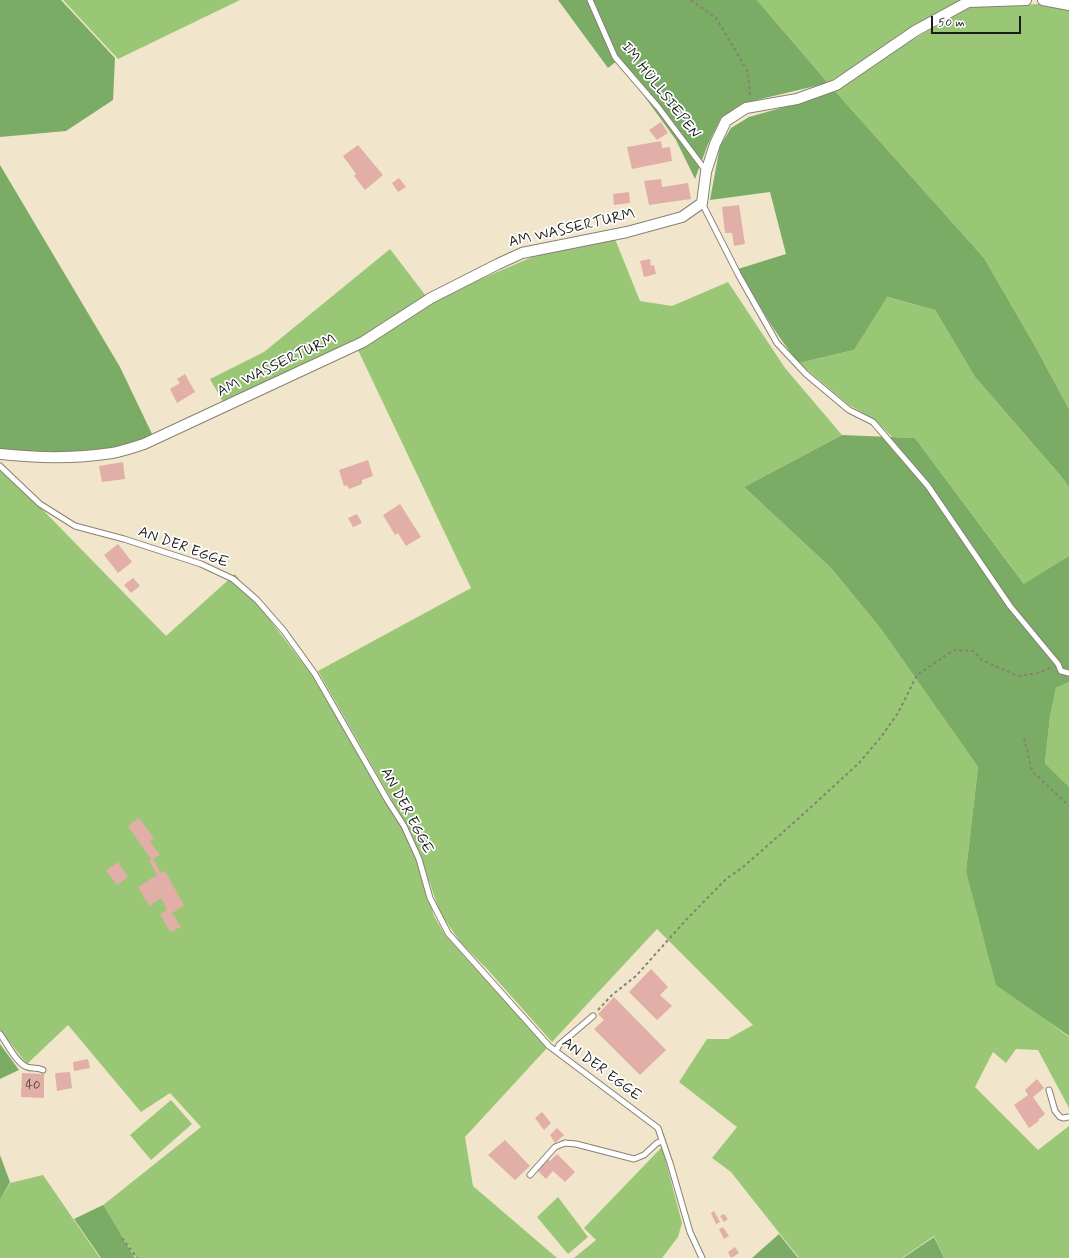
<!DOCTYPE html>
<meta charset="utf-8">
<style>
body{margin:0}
#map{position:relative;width:1069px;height:1258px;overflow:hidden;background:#f1e6cb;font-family:Mynerve,sans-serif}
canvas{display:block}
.scale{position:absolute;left:931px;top:16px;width:90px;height:18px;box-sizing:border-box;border:2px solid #1c1c1c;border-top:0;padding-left:5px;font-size:12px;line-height:14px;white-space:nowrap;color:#1c1c1c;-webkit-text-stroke:3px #fff;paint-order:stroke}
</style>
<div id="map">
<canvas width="1069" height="1258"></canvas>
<div class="scale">50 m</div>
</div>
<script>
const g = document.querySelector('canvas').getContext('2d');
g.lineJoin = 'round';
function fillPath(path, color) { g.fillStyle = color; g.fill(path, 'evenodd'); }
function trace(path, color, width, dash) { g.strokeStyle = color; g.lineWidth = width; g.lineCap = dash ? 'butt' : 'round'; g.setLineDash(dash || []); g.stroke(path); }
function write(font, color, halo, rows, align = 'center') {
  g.font = font + ' Mynerve,sans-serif'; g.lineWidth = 3.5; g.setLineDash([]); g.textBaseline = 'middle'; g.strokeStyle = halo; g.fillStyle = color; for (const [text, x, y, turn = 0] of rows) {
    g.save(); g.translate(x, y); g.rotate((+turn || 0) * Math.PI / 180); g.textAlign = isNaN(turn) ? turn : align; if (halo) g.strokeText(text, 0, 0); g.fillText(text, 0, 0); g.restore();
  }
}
fillPath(new Path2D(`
 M63,0H240L118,59Z
 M757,0H964L931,17L828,83Z
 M1040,4L1069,9V409L1035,346L984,258L834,90L907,43L969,7Z
 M615,239L640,301L672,306L728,282L785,368L842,435L744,487L831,568L881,629L978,767L966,871L1019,1000L1069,1037V1108L1038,1050L1016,1049L1006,1063L993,1052L975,1087L1038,1150L1069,1126V1258H944L934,1236L902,1258H799L731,1172L712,1158L737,1127L679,1082L707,1039H728L753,1025L657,929L552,1042L488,970L461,943L440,913L421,857L407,827L318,671L471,588L358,350L444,295L546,251Z
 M390,249L426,296L363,336L223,402L210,379L264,352Z
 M886,297L935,310L975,377L1060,475L1069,487V556L1025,585L915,438L892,437L874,419L849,405L799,363L854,350Z
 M0,463L38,505L166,636L235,574L311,674L402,828L417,861L434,916L445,935L547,1048L465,1137L473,1186L557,1258H136L102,1206L201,1127L170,1093L141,1112L68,1025L27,1064L0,1030Z
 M1069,682V787L1045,763L1050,717L1056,688Z
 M171,1100L192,1124L151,1160L130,1135Z
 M662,1147L682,1223L678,1237L662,1258H574L596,1240L584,1228Z
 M43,1175L100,1258H0V1200L10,1183Z
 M558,1197L588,1237L568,1254L537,1217Z`), '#9ac775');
fillPath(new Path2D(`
 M0,0H61L115,58L113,100L66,131L0,137Z
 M558,0H757L828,83L744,103L721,118L708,144L695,179L676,140L618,60L608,68Z
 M834,90L984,258L1035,346L1069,409V487L1060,475L975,377L935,310L887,297L854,350L799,363C775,334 757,302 738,269L786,254L770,192L710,200L720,146L731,128L749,117L799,103Z
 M0,165L120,367L153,436C141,440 128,446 115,448C78,456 37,453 0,449Z
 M842,435L915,438L1024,584L1069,556V682L1056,688L1050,717L1045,763L1069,787V1036L996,985L966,871L978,767L881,629L831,568L744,487Z
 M0,1044L19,1070L0,1079Z
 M0,1155L10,1182L0,1200Z
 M103,1205L135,1258H101L74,1219Z
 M779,1234L798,1258H752Z
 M934,1237L944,1258H903Z`), '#7bac66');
fillPath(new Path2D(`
 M661,122L668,133L657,140L649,130Z
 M661,141L662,148L670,147L672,161L632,169L627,147Z
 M358,145L383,175L365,190L354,176L356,174L343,156Z
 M399,178L406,187L398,192L392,183Z
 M661,179L662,187L688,183L691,199L649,205L644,181Z
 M629,192L630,203L614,205L613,194Z
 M739,205L745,244L734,246L732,233H725L722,207Z
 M650,259L651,266L654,265L656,274L644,277L640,261Z
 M185,374L195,392L177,403L170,389L180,383L177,379Z
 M368,460L373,476L362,480V484L349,489L347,485L344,486L339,470Z
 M123,462L125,479L102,482L99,466Z
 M400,504L421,537L406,546L398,533L395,535L383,515Z
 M357,514L362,523L353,527L348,518Z
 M118,544L132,562L118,573L104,555Z
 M133,578L140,586L131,593L124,585Z
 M139,818L154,838L150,841L160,855L153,859L161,873L165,871L184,905L172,913L181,927L170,932L160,914L167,910L161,898L149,906L138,887L157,875L149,860L151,859L128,826Z
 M118,862L128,877L117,885L106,870Z
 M651,969L668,987L660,995L672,1006L657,1020L629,992Z
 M614,997L666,1050L640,1075L594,1029L604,1020L598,1014Z
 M88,1059L90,1068L74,1071L73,1062Z
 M70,1072L72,1088L57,1091L55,1073Z
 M22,1073L44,1074V1098L21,1097Z
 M1037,1079L1044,1088L1033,1097L1045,1114L1038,1120L1039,1121L1029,1128L1014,1105L1028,1095L1025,1090Z
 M542,1112L551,1123L544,1130L535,1118Z
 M557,1128L564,1135L555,1143L550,1135Z
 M505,1140L530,1166L515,1180L488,1155Z
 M557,1154L575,1172L565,1182L553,1171L546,1179L537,1170L547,1159L550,1161Z
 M714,1211L720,1222L716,1224L711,1213Z
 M724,1214L728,1219L724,1222L720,1216Z
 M723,1227L729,1236L724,1239L719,1229Z
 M735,1247L739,1253L731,1258L728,1252Z`), '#e2aea8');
const lane = new Path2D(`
 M590,0L615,57L658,107L706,171
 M702,203L738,274L777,343L806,374L849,410L873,422L928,486L1010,606L1058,664L1061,671L1069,673
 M0,466L40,504L75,526L124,539L201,564L233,579L257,600L284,631L315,674L388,801L404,826L419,859L430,898L448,933L549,1046L658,1128L670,1163L690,1232L702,1258
 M0,1034C7,1043 16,1063 27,1067C32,1069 36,1067 43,1070
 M556,1051L559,1045L593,1016
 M1049,1090L1055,1111L1060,1117L1063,1118L1069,1117
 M530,1175L555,1147L565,1143L576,1144L634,1159L644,1155L657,1143L662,1141`);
const street = new Path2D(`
 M1043,0L1069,5
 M0,454C37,458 74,459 112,453C123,451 134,447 144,444L363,342L431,298L498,264L522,253L627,232L682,217L702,203L706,172L715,144L726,121L746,108L797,99L836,85L915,31L968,2L1026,0`);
trace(lane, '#868174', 7);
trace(street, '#868174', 12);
trace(new Path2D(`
 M691,0L716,18L748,72L750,96
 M1024,738L1032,771L1069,806
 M598,1010L612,995L636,976L685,921L726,879L743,867L798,819L859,763L881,737L898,713L917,675L954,650L973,651L982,660L1018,676L1038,673L1050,668
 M122,1238L137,1258`), '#868174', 2, [3, 3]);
trace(lane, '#fff', 5);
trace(street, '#fff', 10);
write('13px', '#4e403f', null, [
 ["40",33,1086]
]);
write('15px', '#1c1c1c', '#fff', [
 ["IM HÜLLSIEPEN",660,91,52],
 ["AM WASSERTURM",572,229,-13],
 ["AM WASSERTURM",277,366,-25],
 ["AN DER EGGE",183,548,20],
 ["AN DER EGGE",406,811,62],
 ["AN DER EGGE",601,1070,37]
]);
</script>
